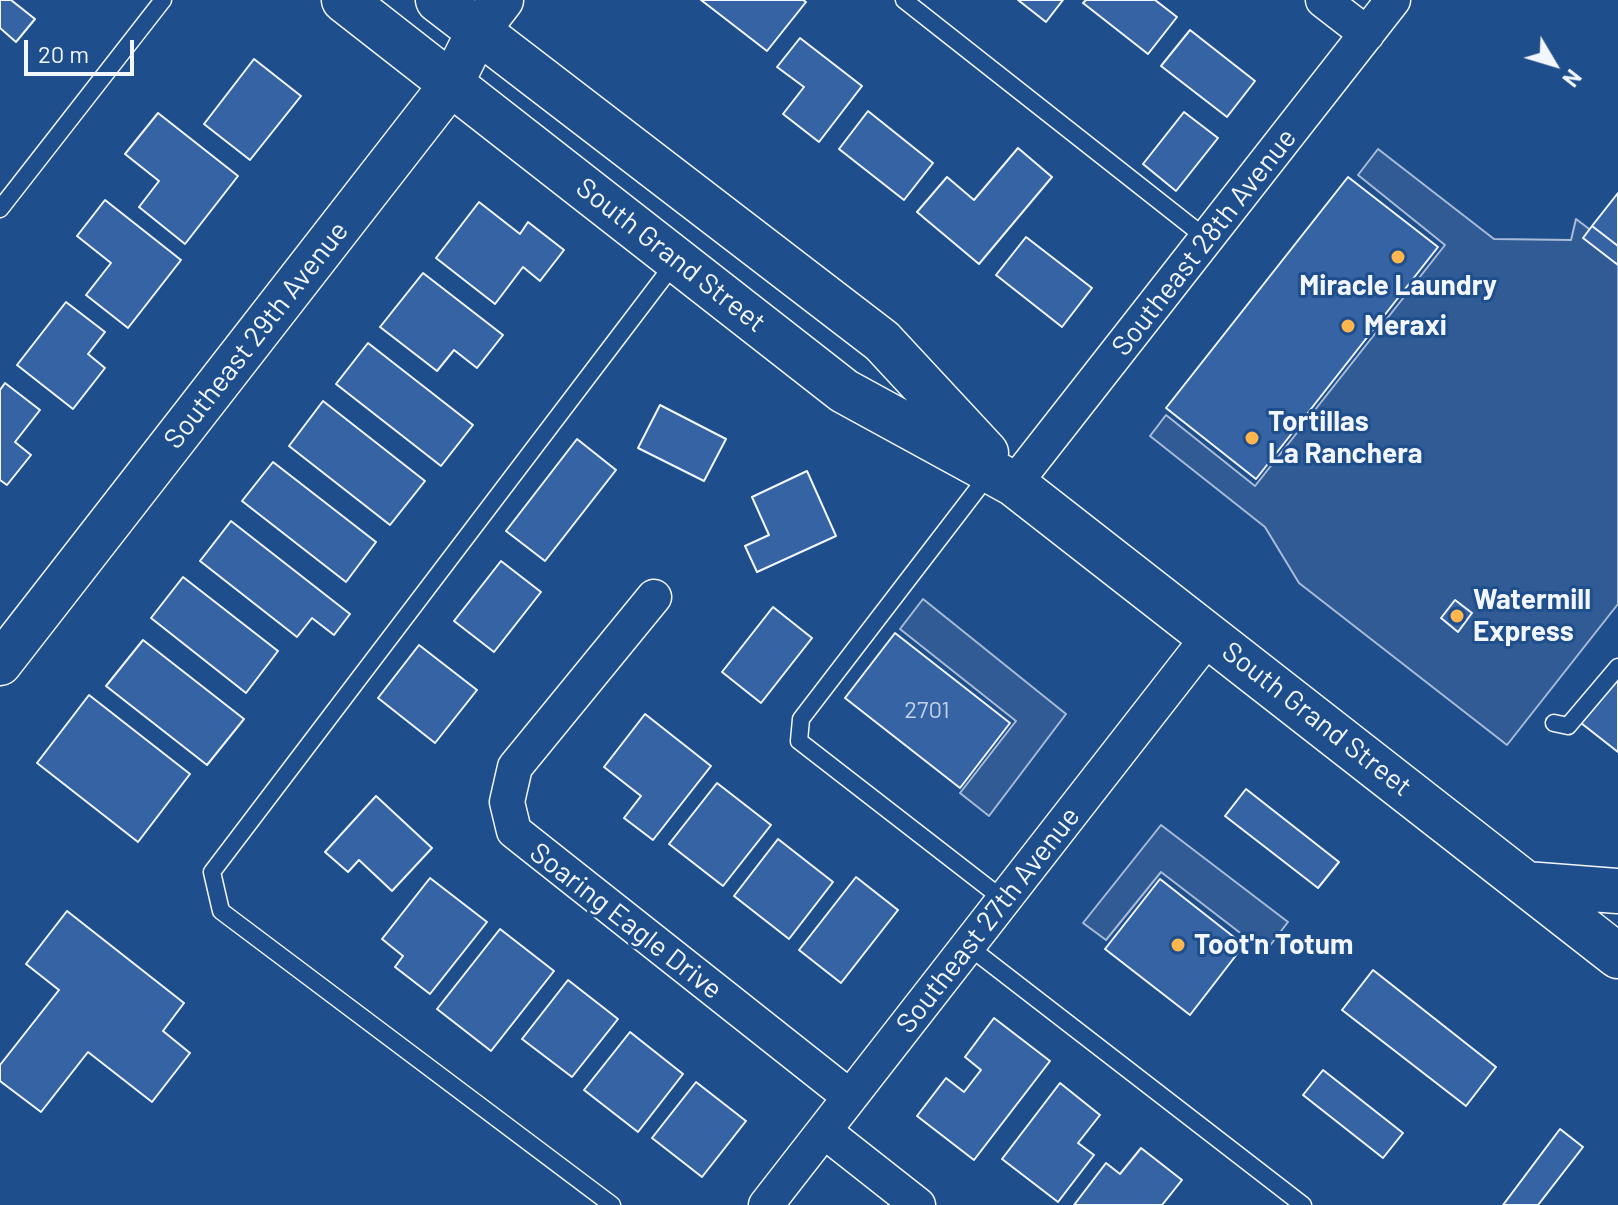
<!DOCTYPE html>
<style>
body{margin:0}
#map{position:relative;width:1618px;height:1205px;overflow:hidden;background:#1f4e8c;font-family:Barlow,sans-serif}
canvas{display:block}
.north{position:absolute;left:1514px;top:24px;width:80px;height:80px;-webkit-text-stroke:6px #1f4e8c;paint-order:stroke;rotate:128deg;font-size:22px;font-weight:700;line-height:32px;text-align:center;color:#f2f6ff}
.north::after{content:'';display:block;margin:auto;width:28px;height:36px;background:#f2f6ff;clip-path:polygon(50% 0,100% 100%,50% 72%,0 100%)}
.scale{position:absolute;left:24px;top:40px;width:110px;height:36px;box-sizing:border-box;border:4px solid #f2f6ff;border-top:0;padding-left:10px;font-size:24px;line-height:28px;white-space:nowrap;color:#f2f6ff;-webkit-text-stroke:6px #1f4e8c;paint-order:stroke}
</style>
<div id="map">
<canvas width="1618" height="1205"></canvas>
<div class="north">N</div>
<div class="scale">20 m</div>
</div>
<script>
const g = document.querySelector('canvas').getContext('2d');
g.lineJoin = 'round';
function fillPath(path, color) { g.fillStyle = color; g.fill(path, 'evenodd'); }
function trace(path, color, width, dash) { g.strokeStyle = color; g.lineWidth = width; g.lineCap = dash ? 'butt' : 'round'; g.setLineDash(dash || []); g.stroke(path); }
function write(font, color, halo, rows, align = 'center') {
  g.font = font + ' Barlow,sans-serif'; g.lineWidth = 6; g.setLineDash([]); g.textBaseline = 'middle'; g.strokeStyle = halo; g.fillStyle = color; for (const [text, x, y, turn = 0] of rows) {
    g.save(); g.translate(x, y); g.rotate((+turn || 0) * Math.PI / 180); g.textAlign = isNaN(turn) ? turn : align; if (halo) g.strokeText(text, 0, 0); g.fillText(text, 0, 0); g.restore();
  }
}
const parking = new Path2D(`
 M1378,149L1494,239L1571,240L1576,219L1618,251V604L1507,745L1299,583L1265,527L1150,436L1166,415L1255,486L1445,245L1358,175Z
 M923,599L1066,714L989,816L960,793L1016,721L900,629Z
 M1161,825L1288,922L1265,952L1161,872L1106,940L1083,923Z`);
fillPath(parking, '#305b95');
trace(parking, '#a8bbd7', 2);
const building = new Path2D(`
 M0,0H11L35,19L16,42L0,28Z
 M701,0H803L806,2L767,51Z
 M1018,0H1063L1046,22Z
 M1086,0H1155L1177,17L1148,54L1083,3Z
 M1190,30L1255,81L1227,117L1161,66Z
 M800,38L862,86L819,142L783,114L804,87L777,67Z
 M254,59L301,96L250,160L204,124Z
 M868,111L933,163L904,200L839,149Z
 M1184,112L1218,138L1176,191L1143,164Z
 M158,113L238,176L185,244L139,207L159,181L125,154Z
 M1018,148L1052,177L979,264L917,212L947,177L974,200Z
 M1348,177L1438,247L1256,479L1166,408Z
 M1618,193V246L1592,226Z
 M105,200L181,260L128,328L86,295L111,263L77,236Z
 M479,202L520,234L528,222L564,250L540,281L523,267L495,304L436,258Z
 M1592,226L1618,246V265L1583,238Z
 M1026,237L1092,288L1062,327L996,275Z
 M423,273L503,335L477,368L454,350L437,371L380,327Z
 M66,302L105,332L88,354L105,368L73,409L17,365Z
 M368,343L473,425L441,466L336,384Z
 M5,383L40,410L15,442L31,455L7,485L0,480V390Z
 M323,401L425,481L390,525L289,446Z
 M660,405L726,439L704,481L638,448Z
 M577,439L616,470L545,561L506,531Z
 M273,462L376,542L346,582L242,501Z
 M807,471L836,536L757,572L745,546L769,535L752,497Z
 M231,521L350,614L334,635L312,618L297,637L200,561Z
 M501,561L541,592L494,652L454,621Z
 M183,577L278,651L246,693L151,618Z
 M1455,600L1472,613L1458,632L1441,618Z
 M773,607L812,638L761,703L722,672Z
 M895,633L1010,723L960,788L845,698Z
 M143,640L244,719L207,765L106,686Z
 M419,645L477,690L435,743L378,698Z
 M1618,676V752L1581,723Z
 M89,695L190,774L138,842L37,763Z
 M645,714L711,766L653,840L624,818L641,796L604,767Z
 M717,783L771,825L723,886L669,844Z
 M1246,789L1339,862L1318,888L1225,816Z
 M376,796L432,848L392,891L359,860L348,872L325,852Z
 M778,839L833,882L789,939L734,896Z
 M856,877L898,910L841,983L799,950Z
 M430,878L487,922L430,994L395,967L403,956L382,939Z
 M1160,879L1244,945L1190,1015L1105,949Z
 M67,911L184,1003L163,1031L190,1053L152,1102L88,1052L41,1112L0,1081V1065L59,990L26,964Z
 M500,929L554,971L491,1051L437,1009Z
 M1373,970L1496,1067L1466,1106L1342,1010Z
 M568,980L618,1019L572,1077L522,1039Z
 M994,1018L1050,1061L974,1160L917,1116L946,1078L964,1092L981,1070L965,1057Z
 M630,1032L683,1074L638,1132L584,1090Z
 M1323,1070L1403,1133L1383,1158L1303,1095Z
 M696,1082L746,1121L702,1177L652,1138Z
 M1060,1083L1100,1115L1078,1143L1094,1155L1058,1202L1002,1159Z
 M1560,1129L1583,1147L1538,1205H1503Z
 M1141,1148L1182,1180L1162,1205H1074L1106,1163L1120,1174Z`);
fillPath(building, '#3563a3');
trace(building, '#f2f6ff', 2);
const service = new Path2D(`
 M904,0L1206,238
 M0,209L163,0
 M989,474L801,719L799,741L1004,900
 M1554,723L1568,726L1618,667
 M968,946L1303,1205
 M612,1205L221,911L212,872L676,261`);
const minor = new Path2D(`
 M1323,0L1367,34
 M1014,484L1393,0
 M654,597L515,767L507,802L514,831L850,1097
 M824,1131L918,1205
 M766,1205L1210,635`);
const tertiary = new Path2D(`
 M0,664L452,83L478,31L502,0`);
const secondary = new Path2D(`
 M344,0L844,391L1014,484L1618,956
 M438,0L882,341L986,453
 M1526,884L1618,891`);
trace(service, '#f2f6ff', 19);
trace(minor, '#f2f6ff', 37);
trace(tertiary, '#f2f6ff', 45);
trace(secondary, '#f2f6ff', 47);
trace(service, '#1f4e8c', 16);
trace(minor, '#1f4e8c', 34);
trace(tertiary, '#1f4e8c', 42);
trace(secondary, '#1f4e8c', 44);
for (const [x, y, r, color] of [
 [1398,257,8,"#ffb74d"],
 [1348,326,8,"#ffb74d"],
 [1252,438,8,"#ffb74d"],
 [1457,616,8,"#ffb74d"],
 [1178,945,8,"#ffb74d"]
]) { const dot = new Path2D(); dot.arc(x, y, r, 0, 2 * Math.PI); g.fillStyle = color; g.fill(dot); trace(dot, '#1f4e8c', 3); }
write('24px', '#c3d1e8', null, [
 ["2701",927,710]
]);
write('28px', '#f2f6ff', '#1f4e8c', [
 ["Southeast 28th Avenue",1204,242,-52],
 ["South Grand Street",671,255,38],
 ["Southeast 29th Avenue",256,335,-52],
 ["South Grand Street",1317,719,38],
 ["Southeast 27th Avenue",988,920,-52],
 ["Soaring Eagle Drive",626,921,38]
]);
write('bold 28px', '#f2f6ff', '#1f4e8c', [
 ["Miracle Laundry",1398,286,"center"],
 ["Meraxi",1364,326],
 ["Tortillas",1268,422],
 ["La Ranchera",1268,454],
 ["Watermill",1473,600],
 ["Express",1473,632],
 ["Toot'n Totum",1194,945]
], 'left');
</script>
